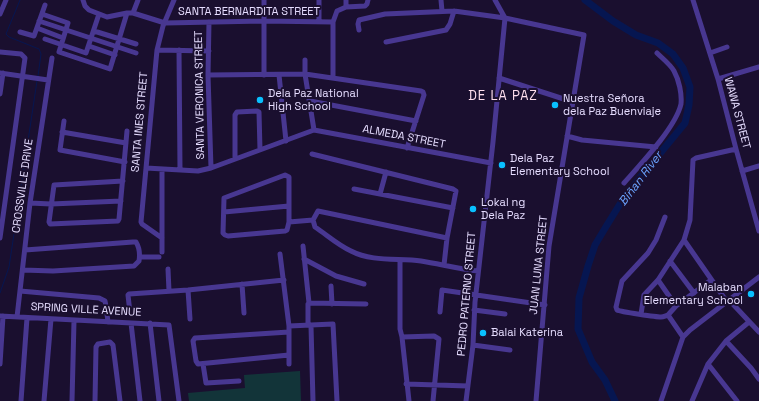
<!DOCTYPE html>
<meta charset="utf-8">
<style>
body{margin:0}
canvas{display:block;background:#1a0f2f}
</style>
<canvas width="759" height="401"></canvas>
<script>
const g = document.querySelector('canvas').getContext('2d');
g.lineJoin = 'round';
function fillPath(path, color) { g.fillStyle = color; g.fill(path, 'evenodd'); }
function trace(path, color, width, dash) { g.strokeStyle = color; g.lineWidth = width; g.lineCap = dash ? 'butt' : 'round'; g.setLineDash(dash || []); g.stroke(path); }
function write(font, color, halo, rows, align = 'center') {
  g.font = font + ' "Space Grotesk",sans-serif'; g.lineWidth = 4; g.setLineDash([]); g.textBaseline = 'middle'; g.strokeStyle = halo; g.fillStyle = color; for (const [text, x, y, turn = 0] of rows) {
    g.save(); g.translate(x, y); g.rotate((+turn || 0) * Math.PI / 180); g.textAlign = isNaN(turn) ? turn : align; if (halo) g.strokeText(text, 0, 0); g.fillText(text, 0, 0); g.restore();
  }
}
fillPath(new Path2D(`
 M300,371L301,401H189L188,393L245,388L244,375Z`), '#123439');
trace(new Path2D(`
 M20,0L6,34L9,37L39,49L41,54L38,76
 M0,293L9,267L37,81`), '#061651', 1);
trace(new Path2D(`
 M585,0L613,21L636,35L658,43L673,54L683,68L690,87L689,105L685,123L639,179L620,204L607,225L595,245L588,266L579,298L578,329L592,362L605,380L615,401`), '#061651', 7);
trace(new Path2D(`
 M83,0L85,6L89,10L107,17L127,13H133L165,23L263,21L333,22
 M264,0V75
 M346,0V7
 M441,0L442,11
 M693,0L718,79L736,149L759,231
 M133,13L138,0
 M0,14L6,0
 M42,14L68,23L59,52L110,69L127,13
 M39,21L136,53
 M209,22L208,75L211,168
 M319,22V0
 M37,28L63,38
 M359,30L358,24L359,20L385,14L454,11L505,18L584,35L549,246L536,401
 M94,31L136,44
 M20,32L34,36L45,5
 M45,39L86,53L99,14
 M386,42L446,30L450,24L454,11
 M89,46L115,55
 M157,50L209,51
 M179,50L180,170
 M0,52L21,54L25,58L0,238
 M710,53L727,47
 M305,60V74L314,130
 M0,73L48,80
 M208,75L305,74L421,91L423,92L424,95L407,148
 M279,75L286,141
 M333,78V22L337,11L346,7L365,6L367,4L368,0
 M499,78L573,102
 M718,79L759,67
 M0,94L3,73
 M310,101L416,121
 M64,121L60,150L125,162
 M314,130L491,163
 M62,132L126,143
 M567,136L582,140L656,147
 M312,154L453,189L456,191L447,238L444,265
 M235,159V115L237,112L257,111L259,112L260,150
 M146,168L198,171L211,168L314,130
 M162,169V252
 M742,171L759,166
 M285,175L289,177V222L287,230L285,231L228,236L225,235L223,233L224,198Z
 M123,181L54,185L49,222L50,224L118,221L119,219L127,131
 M624,183C640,165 676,127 681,104C682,94 679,80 674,71C670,64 663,59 657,53
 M354,189L453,208
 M380,194L386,172
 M30,203L51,204L121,201
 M224,212L289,206
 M665,217L656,240L648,253L622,281L616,307L617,310C621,312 657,317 661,317C663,317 665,316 668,315L683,337
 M289,222L313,220
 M162,238L142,224L141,222L157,50L163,26L174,0
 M447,238L318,211L313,220L315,227C327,235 338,245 351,251C372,262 398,258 421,261C440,264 459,269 478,271
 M684,240L727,302
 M303,246L309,303
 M280,254L289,326V364
 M140,257H159
 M304,259L336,276L364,284
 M400,260V329L402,337L409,401
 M670,261L694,293
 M168,269L169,291
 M23,270L53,271L134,266L139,261C140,255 139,247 136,242H133L25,250
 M658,280L676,306
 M242,284L244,313
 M331,286L332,304
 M188,290L190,319
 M20,291L99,298L105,301L106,306L108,322
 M729,300L759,332
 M474,310L505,314
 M440,312L442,290L545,305
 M130,313L128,295L129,294L188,290L284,280
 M641,314L644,295L658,280L684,240L690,220L693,160L696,158L736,149
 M668,315L676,306L711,280
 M0,316L169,325L179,401
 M17,317L30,203L52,58
 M131,323L140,401
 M150,323L159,401
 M308,325V304L309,303L366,304
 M289,326L333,324L337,401
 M311,326L313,401
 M289,332L195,338L193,341L196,361L198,364L289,355
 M402,337L434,336L439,339L433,401
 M726,341L751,368L759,379
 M473,345L510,350
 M0,364L3,316
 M203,364L206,383L239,381
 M708,364L737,401
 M406,384L468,386
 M21,401L27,318
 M44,401L51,319
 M72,401L74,321
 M95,401L96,347L98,344L110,342L113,345L120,401
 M466,401L473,345L475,302L493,142L505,18L495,0
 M661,401L683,337L690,330L759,277
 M692,401L708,364L726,341L749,322`), '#483791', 5);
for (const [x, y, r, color] of [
 [260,100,4,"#09c0ff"],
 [555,105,4,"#09c0ff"],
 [502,165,4,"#09c0ff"],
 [473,209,4,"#09c0ff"],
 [751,294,4,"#09c0ff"],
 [483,333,4,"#09c0ff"]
]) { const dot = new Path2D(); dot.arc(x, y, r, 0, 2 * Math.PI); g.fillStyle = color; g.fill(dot); trace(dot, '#1a0f2f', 1.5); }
write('11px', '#e6ddff', '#1a0f2f', [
 ["SANTA BERNARDITA STREET",249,12],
 ["SANTA VERONICA STREET",200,95,-91],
 ["WAWA STREET",737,113,75],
 ["SANTA INES STREET",140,122,-85],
 ["ALMEDA STREET",404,137,11],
 ["CROSSVILLE DRIVE",23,186,-82],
 ["JUAN LUNA STREET",539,265,-84],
 ["PEDRO PATERNO STREET",467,294,-85],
 ["SPRING VILLE AVENUE",86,310,3]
]);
write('11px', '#e6ddff', '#1a0f2f', [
 ["Dela Paz National",268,94],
 ["High School",268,107],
 ["Nuestra Señora",563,99],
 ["dela Paz Buenviaje",563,112],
 ["Dela Paz",510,159],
 ["Elementary School",510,172],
 ["Lokal ng",481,203],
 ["Dela Paz",481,216],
 ["Malaban",743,288,"right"],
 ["Elementary School",743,301,"right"],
 ["Balai Katerina",491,333]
], 'left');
write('italic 12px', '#6ba3ff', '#1a0f2f', [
 ["Biñan River",641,179,-53]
]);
g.letterSpacing = '1px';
write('13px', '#ffdfee', '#1a0f2f', [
 ["DE LA PAZ",503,96]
]);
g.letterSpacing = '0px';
</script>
